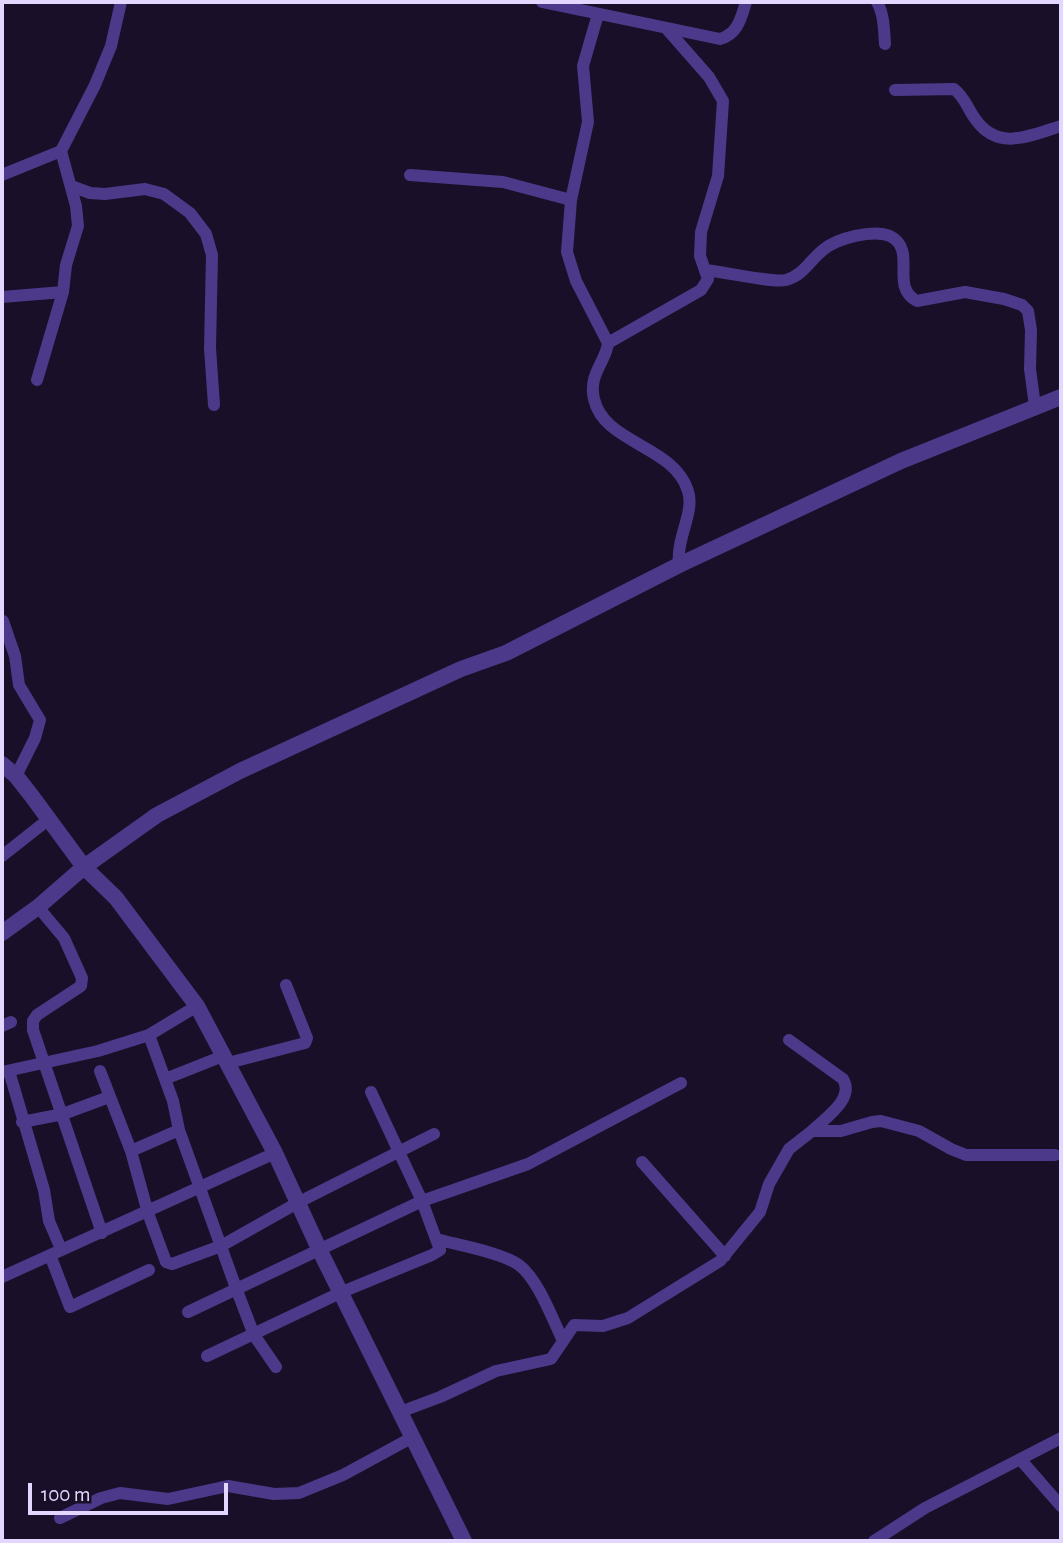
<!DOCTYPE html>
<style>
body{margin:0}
#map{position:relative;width:1063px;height:1543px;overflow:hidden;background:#190f29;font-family:"Alegreya Sans",sans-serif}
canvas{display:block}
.frame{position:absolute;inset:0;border:4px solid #e4d7ff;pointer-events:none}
.scale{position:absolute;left:28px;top:1483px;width:200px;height:32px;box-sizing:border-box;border:4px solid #e4d7ff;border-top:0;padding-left:9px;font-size:21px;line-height:24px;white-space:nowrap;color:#e4d7ff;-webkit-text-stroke:5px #190f29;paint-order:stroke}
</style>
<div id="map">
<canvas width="1063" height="1543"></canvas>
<div class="frame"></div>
<div class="scale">100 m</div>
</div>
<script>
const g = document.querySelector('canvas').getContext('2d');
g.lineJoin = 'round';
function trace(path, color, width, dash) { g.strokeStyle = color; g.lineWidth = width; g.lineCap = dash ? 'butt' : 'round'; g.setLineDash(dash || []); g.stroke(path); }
trace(new Path2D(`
 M542,2L720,39C738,34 741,18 746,2
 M877,2C884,14 884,30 885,44
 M598,14L583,66L588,122L571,200L567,252L576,281L608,343C606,362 588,374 594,399C604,444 674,445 688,491C695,513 676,537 679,565
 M895,90L954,89C965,97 968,110 976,120C999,152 1031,135 1061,126
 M61,151L95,85L111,46L121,2
 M2,175L61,151L76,206L78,226L66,265L63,292L37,380
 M410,175L503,182L571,200
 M71,186L90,193L105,194L145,189L164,194L190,213L206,234L212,255L210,348L214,405
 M706,270C723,272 774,283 786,280C804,275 810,260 823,250C837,238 873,229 890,236C918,250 889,287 917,301L965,292L1004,299L1022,305L1028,311L1031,330L1030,369L1035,406
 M2,297L63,292
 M608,343L701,290L708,279L700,256L701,232L718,176L723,101L709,77L666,28
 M3,621L15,656L19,685L40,720L35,738L16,776
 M2,856L49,819
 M38,907L64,938L82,978L81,986L37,1015L33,1021V1030L102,1233
 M2,1026L11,1022
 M149,1035L173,1101L179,1130L236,1288L254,1335L276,1367
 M789,1040L843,1079C855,1099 825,1118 812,1131
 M228,1063L305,1043L307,1038L286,985
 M9,1071L44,1190L49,1221L61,1249
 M100,1071L131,1151L148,1213L166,1262L172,1264L221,1246L299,1202L434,1134
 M2,1072L98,1051L149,1035L197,1006
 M165,1079L223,1056
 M22,1122L63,1114L109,1097
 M131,1151L179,1130
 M642,1162L725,1256
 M436,1239C458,1245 503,1253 519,1265C538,1279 553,1320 563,1341
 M50,1255L70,1307L149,1270
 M2,1277C93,1236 184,1195 275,1153
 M188,1312L422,1201L528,1164L681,1083
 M207,1356L342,1292L432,1255L440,1250L422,1201L371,1092
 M400,1412L440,1397L496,1371L551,1359L574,1325L603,1326L628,1318L720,1261L760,1212L769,1184L789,1149L812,1131H841L872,1122L881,1121L919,1131L951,1149L966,1155H1055
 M1020,1459L1061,1506
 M60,1518L101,1498L120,1493L168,1499L228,1486L274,1494L299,1493L343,1475L413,1437
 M874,1541L925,1508L1061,1438`), '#4d3989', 12);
trace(new Path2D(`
 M2,764L16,776L31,795L84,867L116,898L197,1006L275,1153L320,1251L464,1541
 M2,933L38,907L84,867L157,815L240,771L461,669L506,653L679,565L901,461L1061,397`), '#4d3989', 16);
</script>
